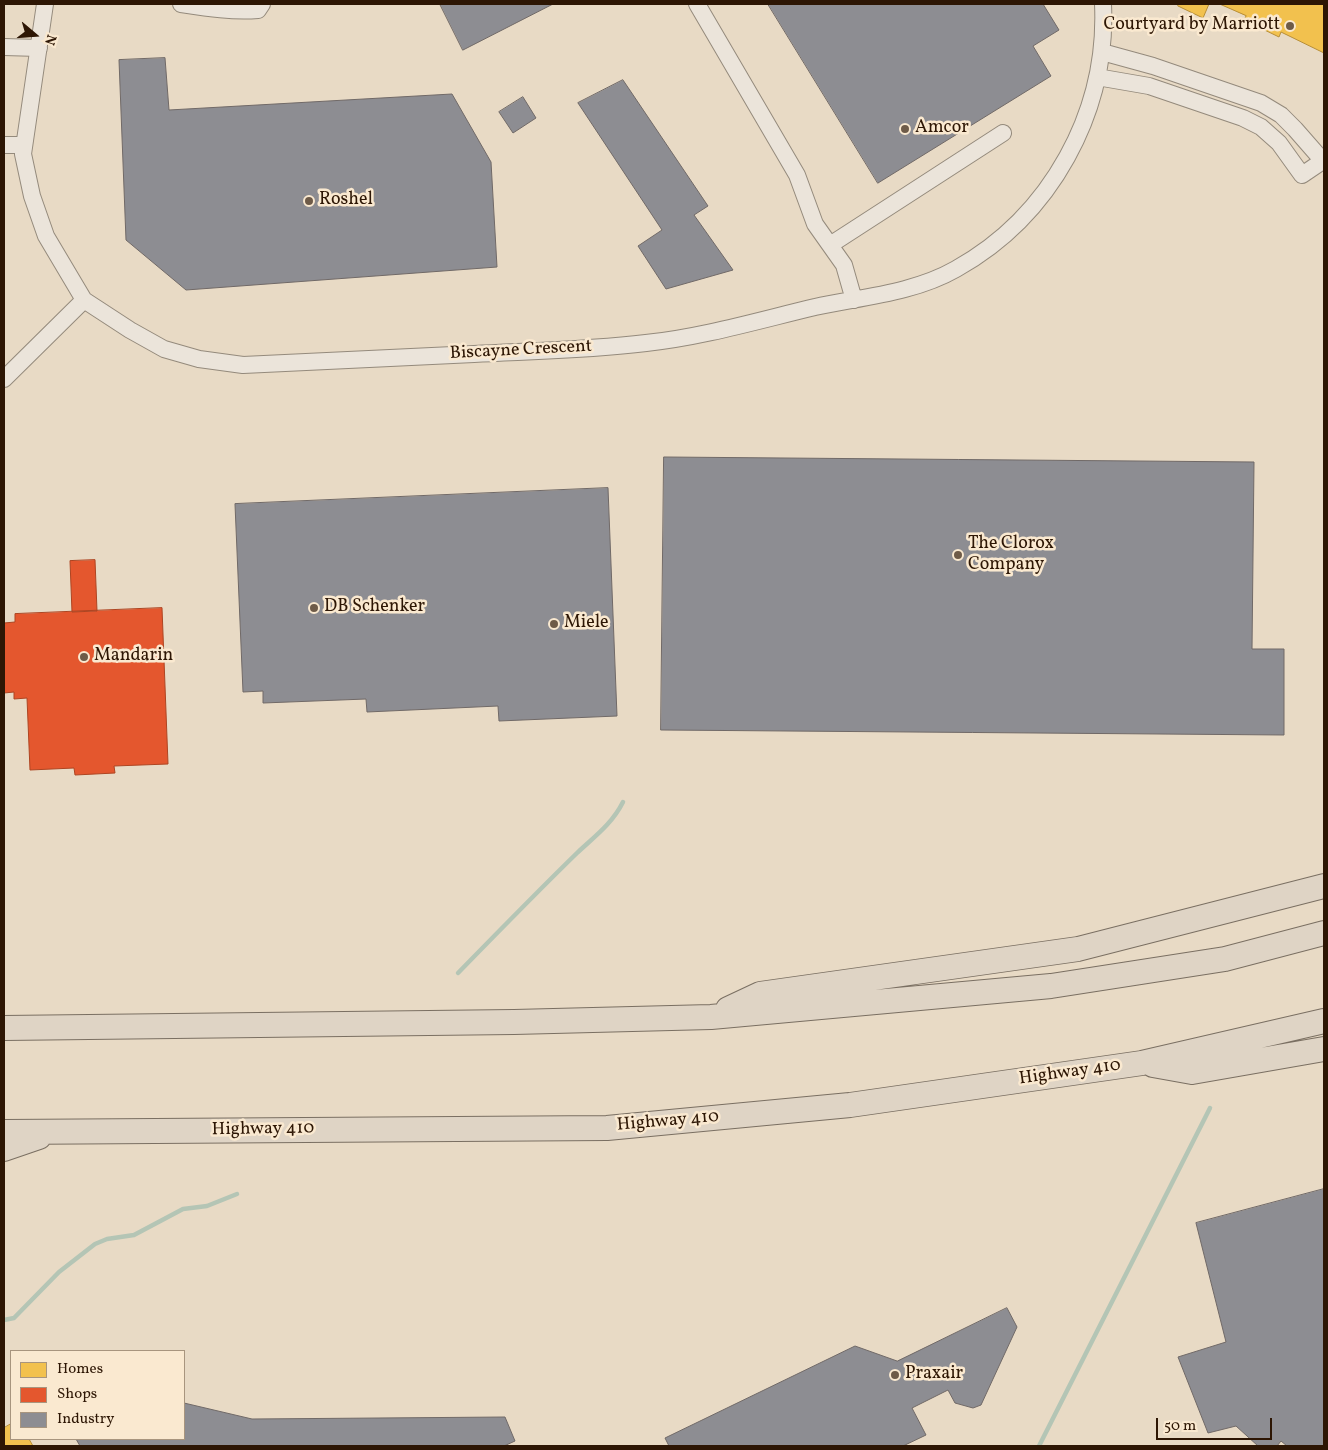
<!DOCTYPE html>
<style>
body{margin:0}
#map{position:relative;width:1328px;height:1450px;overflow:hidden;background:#e8dac5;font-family:Vollkorn,serif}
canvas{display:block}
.frame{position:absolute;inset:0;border:5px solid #2d1604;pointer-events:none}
.legend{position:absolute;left:10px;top:1350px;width:175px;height:90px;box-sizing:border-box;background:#fae9d0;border:1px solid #a8957e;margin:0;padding:6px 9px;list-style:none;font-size:15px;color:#2d1604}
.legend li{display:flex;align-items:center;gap:10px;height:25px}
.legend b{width:25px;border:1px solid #a8957e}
.north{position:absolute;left:10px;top:10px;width:50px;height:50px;-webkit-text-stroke:4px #fae9d0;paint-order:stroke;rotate:108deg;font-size:14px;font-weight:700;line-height:20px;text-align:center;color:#2d1604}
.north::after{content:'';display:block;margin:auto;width:18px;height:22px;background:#2d1604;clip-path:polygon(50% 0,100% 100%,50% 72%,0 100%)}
.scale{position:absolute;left:1156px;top:1418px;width:116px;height:22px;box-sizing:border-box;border:2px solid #2d1604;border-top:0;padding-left:6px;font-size:15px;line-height:18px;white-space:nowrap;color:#2d1604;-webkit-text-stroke:4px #fae9d0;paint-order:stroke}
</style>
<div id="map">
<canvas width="1328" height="1450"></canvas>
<div class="frame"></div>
<ul class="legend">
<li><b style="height:14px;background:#f2c14e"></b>Homes</li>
<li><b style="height:14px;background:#e4572e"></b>Shops</li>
<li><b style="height:14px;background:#8d8d92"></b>Industry</li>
</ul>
<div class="north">N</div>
<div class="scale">50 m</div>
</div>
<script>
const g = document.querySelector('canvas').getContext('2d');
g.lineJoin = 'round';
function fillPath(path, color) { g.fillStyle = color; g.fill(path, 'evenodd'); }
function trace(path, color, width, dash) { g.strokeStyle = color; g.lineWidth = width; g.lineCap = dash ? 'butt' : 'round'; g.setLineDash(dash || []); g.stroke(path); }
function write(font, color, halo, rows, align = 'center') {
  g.font = font + ' Vollkorn,serif'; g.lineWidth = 5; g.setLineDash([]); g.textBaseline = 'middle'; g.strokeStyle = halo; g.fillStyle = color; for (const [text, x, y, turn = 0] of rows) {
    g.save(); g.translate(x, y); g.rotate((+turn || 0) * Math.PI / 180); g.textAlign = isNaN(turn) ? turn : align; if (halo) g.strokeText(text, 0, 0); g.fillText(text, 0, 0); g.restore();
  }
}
const homes = new Path2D(`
 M1179,4H1209L1203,18L1178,6Z
 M1220,4H1324V53L1281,32L1279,37L1244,20L1246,16Z
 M11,1424V1439H29L33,1446H4V1428Z`);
fillPath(homes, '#f2c14e');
trace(homes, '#b78e38', 1);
const shops = new Path2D(`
 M95,560L97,611L72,612L70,561Z
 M162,608L168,764L114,766L115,773L75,775L74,768L30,770L27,698L14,699V692L4,693V623L15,622V614Z`);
fillPath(shops, '#e4572e');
trace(shops, '#ad4421', 1);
const industry = new Path2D(`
 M440,4H553L463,50Z
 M768,4H1043L1059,30L1033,46L1051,76L878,183Z
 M165,58L169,110L452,94L491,162L497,267L186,290L126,240L119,60Z
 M623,80L708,206L694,215L733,270L666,289L638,246L662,230L578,103Z
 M523,97L536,118L513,133L499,112Z
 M664,457L1254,462L1252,649H1284V735L661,730Z
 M608,488L617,716L499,721L498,706L367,712L366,699L263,703V691L243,692L235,504Z
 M1324,1189V1446H1287L1281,1441L1277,1446H1258L1236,1426L1208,1433L1178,1357L1226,1342L1196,1223Z
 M1007,1308L1017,1327L981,1405L973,1408L955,1403L948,1390L912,1408L926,1435L903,1446H669L665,1438L855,1346L897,1361Z
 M184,1403L252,1419L505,1417L515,1441L504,1446H80L76,1439H184Z`);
fillPath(industry, '#8d8d92');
trace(industry, '#706967', 1);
trace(new Path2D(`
 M458,973C497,933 537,892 577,853C594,837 612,824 623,802
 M4,1320L14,1318L59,1272L95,1244L107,1239L134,1235L183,1209L207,1206L237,1194
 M1039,1446L1210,1108`), '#b4c5b5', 4.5);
const minor = new Path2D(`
 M45,4L23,154L32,196L46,236L84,300L130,330L164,349L199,359L243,365C320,362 397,357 474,354C531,351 589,350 646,343C703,337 760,320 815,307C862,297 914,293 956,269C1051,216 1108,112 1103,4
 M181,4C207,8 232,12 258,10L262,4
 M697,4L797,175L815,224L844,265L854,300
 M4,47L39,48
 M1102,52L1153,66L1261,103L1281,115L1295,129L1323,161
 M1097,77L1149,86L1243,118L1261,127L1279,143L1302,175L1324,160
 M4,145H24
 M830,245L1003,133
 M4,379L84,300`);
const highway = new Path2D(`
 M728,1009L760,994L1078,949L1324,886
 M4,1028L514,1022L711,1017L1051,986L1225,959L1324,933
 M1153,1065L1192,1072L1324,1049
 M4,1132L607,1128L850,1105L1142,1063L1324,1021
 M4,1149L39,1137`);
trace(minor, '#948a7c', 18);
trace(highway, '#7a6f62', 26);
trace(minor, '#ebe4da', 16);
trace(highway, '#dfd4c5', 24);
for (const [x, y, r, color] of [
 [1290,26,5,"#6e5b48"],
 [905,129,5,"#6e5b48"],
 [309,201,5,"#6e5b48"],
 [958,555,5,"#6e5b48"],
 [314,608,5,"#6e5b48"],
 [554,624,5,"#6e5b48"],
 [84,657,5,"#6e5b48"],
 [895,1375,5,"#6e5b48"]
]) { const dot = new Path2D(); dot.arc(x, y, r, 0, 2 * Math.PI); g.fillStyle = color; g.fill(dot); trace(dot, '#fae9d0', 2); }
write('18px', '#2d1604', '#fae9d0', [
 ["Courtyard by Marriott",1280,26,"right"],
 ["Amcor",915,129],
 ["Roshel",319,201],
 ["The Clorox",968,545],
 ["Company",968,566],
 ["DB Schenker",324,608],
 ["Miele",564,624],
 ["Mandarin",94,657],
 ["Praxair",905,1375]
], 'left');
write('18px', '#2d1604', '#fae9d0', [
 ["Biscayne Crescent",521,351,-3],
 ["Highway 410",1070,1073,-8],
 ["Highway 410",668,1122,-5],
 ["Highway 410",263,1130,-1]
]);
</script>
